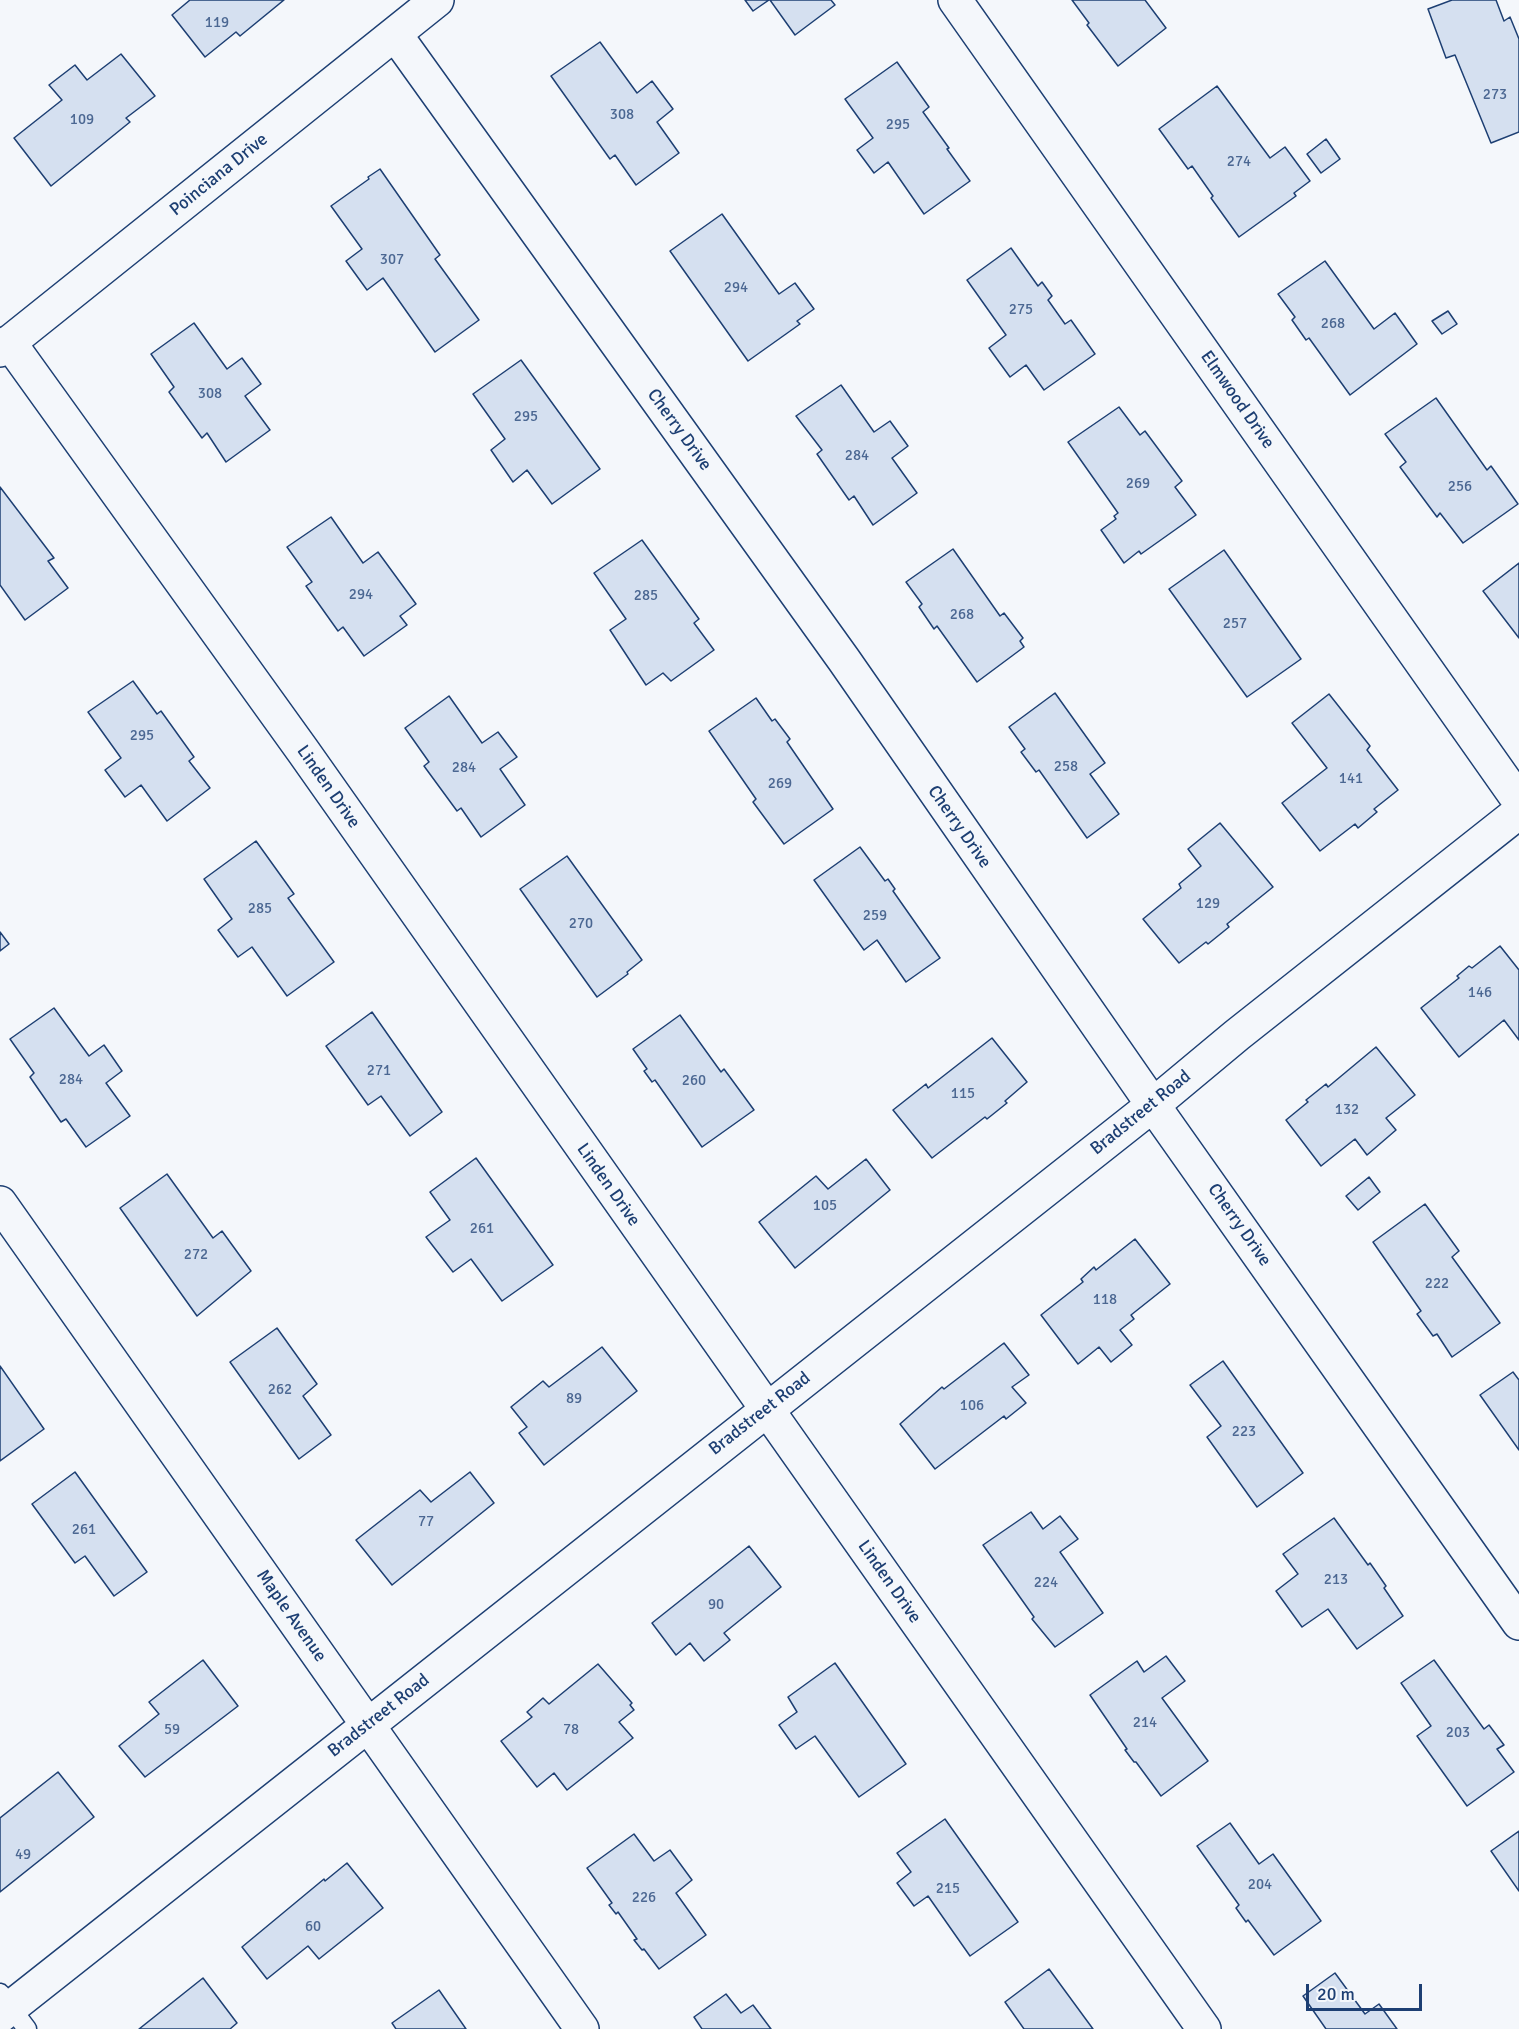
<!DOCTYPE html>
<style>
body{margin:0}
#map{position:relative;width:1519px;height:2029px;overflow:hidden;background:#f4f7fb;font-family:Signika,sans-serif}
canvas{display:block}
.scale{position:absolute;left:1306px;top:1984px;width:116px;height:27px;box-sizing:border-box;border:3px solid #1d3f73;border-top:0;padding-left:8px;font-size:18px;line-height:21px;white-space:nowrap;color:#1d3f73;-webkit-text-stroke:4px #f4f7fb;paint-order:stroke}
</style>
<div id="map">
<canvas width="1519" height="2029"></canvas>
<div class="scale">20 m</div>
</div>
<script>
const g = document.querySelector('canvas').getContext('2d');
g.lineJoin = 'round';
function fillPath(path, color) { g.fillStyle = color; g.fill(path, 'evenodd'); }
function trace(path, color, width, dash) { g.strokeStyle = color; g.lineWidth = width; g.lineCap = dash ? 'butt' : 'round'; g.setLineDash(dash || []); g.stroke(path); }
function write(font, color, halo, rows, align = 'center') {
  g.font = font + ' Signika,sans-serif'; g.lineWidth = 4.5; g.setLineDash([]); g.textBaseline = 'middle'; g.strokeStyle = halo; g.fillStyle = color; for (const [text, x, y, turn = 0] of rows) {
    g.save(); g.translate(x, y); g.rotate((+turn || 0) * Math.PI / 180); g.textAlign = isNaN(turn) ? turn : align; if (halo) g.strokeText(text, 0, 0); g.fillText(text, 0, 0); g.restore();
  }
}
const building = new Path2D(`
 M190,0H284L240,36L236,32L205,57L172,15Z
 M745,0H769L753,11Z
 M770,0H831L835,5L795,35Z
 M1072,0H1145L1166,28L1118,66L1087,25L1089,23Z
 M1452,0H1496L1504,21L1510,17L1519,39V132L1491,143L1455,55L1446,58L1428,9Z
 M600,42L637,93L652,81L673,109L657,122L679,153L636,185L615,155L610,159L551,76Z
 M121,54L155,96L126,118L130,122L51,186L14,138L62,100L49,85L75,65L87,80Z
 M897,62L929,107L923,112L949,148L947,149L970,181L924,214L888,162L874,173L857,150L873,138L845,99Z
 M1217,86L1270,158L1285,147L1310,181L1294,193L1296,196L1239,237L1211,198L1213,196L1192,166L1188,169L1159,129Z
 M1326,139L1340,159L1321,173L1307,154Z
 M380,169L440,255L435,259L479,320L435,352L383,278L367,290L346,261L362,249L331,206L369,179L368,177Z
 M722,214L779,294L795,283L814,309L797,321L800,324L748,361L670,251Z
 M1011,248L1038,286L1042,282L1052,296L1048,300L1065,324L1071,320L1095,354L1044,390L1026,365L1010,377L989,348L1006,335L967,280Z
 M1325,261L1374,329L1395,313L1417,344L1350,395L1309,338L1306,340L1292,320L1295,317L1278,294Z
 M1448,311L1457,324L1442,334L1432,321Z
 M194,323L227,369L242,358L261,384L245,396L270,430L226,462L207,433L202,438L169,392L174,387L151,354Z
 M521,360L600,469L552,504L527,470L513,482L491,450L505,439L473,394Z
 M841,385L874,432L890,421L908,446L892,458L917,493L873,525L854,496L849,500L817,454L822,450L796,416Z
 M1436,398L1487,470L1491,466L1518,504L1463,543L1440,513L1437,517L1400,467L1406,462L1385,434Z
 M1119,407L1140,435L1145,431L1182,481L1175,487L1196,515L1141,554L1139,551L1124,563L1101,530L1116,519L1114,516L1118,513L1068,442Z
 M0,487L54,558L48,561L68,588L25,620L0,585Z
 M331,517L363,563L378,552L416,604L400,616L407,625L364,656L343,627L338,631L306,586L312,582L287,547Z
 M642,540L699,619L694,623L714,650L671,681L663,673L646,685L610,630L626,619L594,573Z
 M953,549L1000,616L1004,613L1023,638L1020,641L1024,647L977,682L937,626L934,629L919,607L922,604L906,582Z
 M1224,550L1301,659L1247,697L1169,589Z
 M1519,563V638L1483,591Z
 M133,681L157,714L161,711L194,757L189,761L210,788L167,821L141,785L125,797L105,770L121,758L88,712Z
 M1055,693L1105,763L1090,774L1119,814L1087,838L1039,770L1036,772L1021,752L1025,749L1009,727Z
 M1329,694L1370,746L1367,750L1398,790L1374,809L1377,812L1358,828L1355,824L1320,851L1282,803L1327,768L1292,723Z
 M449,696L482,743L498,732L517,757L500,769L525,805L481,837L461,808L457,811L424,766L429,762L405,728Z
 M756,698L772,721L775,719L790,739L787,742L833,809L784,844L753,802L756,799L709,731Z
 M1220,823L1273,887L1227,924L1229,927L1208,944L1206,942L1179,963L1143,919L1181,888L1179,884L1201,866L1188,849Z
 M256,841L294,894L288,898L334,962L287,996L252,947L238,957L218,930L232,919L204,879Z
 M860,847L885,881L888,879L895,889L893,891L940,958L906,982L877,940L864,950L814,880Z
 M567,856L642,960L627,972L628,974L597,997L520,889Z
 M0,932L9,944L0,951Z
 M1500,946L1519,970V1040L1504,1020L1459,1057L1421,1008L1459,978L1457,976L1469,966L1472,968Z
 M54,1008L89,1056L104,1045L122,1071L106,1083L130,1116L86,1147L66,1119L61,1122L30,1077L34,1073L10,1039Z
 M372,1012L442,1112L410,1136L381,1096L368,1105L326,1046Z
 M680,1015L721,1072L724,1069L754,1110L702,1147L655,1080L652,1082L644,1071L647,1069L633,1049Z
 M992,1038L1027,1082L1005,1101L1007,1103L987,1119L985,1117L932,1158L893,1110L926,1084L928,1088Z
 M1376,1047L1415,1095L1386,1118L1396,1130L1367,1155L1355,1139L1321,1166L1286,1120L1308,1102L1306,1100L1326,1084L1328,1087Z
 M476,1158L553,1265L502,1301L471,1259L453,1272L426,1237L450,1220L430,1192Z
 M866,1159L890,1190L795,1268L759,1222L816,1176L828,1189Z
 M167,1174L213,1238L222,1231L251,1271L197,1316L120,1208Z
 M1369,1177L1380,1192L1358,1210L1346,1196Z
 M1425,1204L1459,1251L1452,1257L1500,1323L1452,1357L1437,1334L1433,1336L1417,1314L1421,1311L1373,1242Z
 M1135,1239L1170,1284L1131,1315L1134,1319L1120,1330L1132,1345L1111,1362L1099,1347L1078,1364L1041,1315L1083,1282L1081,1279L1094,1267L1096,1270Z
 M277,1328L317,1384L303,1396L331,1435L299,1459L230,1362Z
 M1004,1343L1029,1375L1012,1387L1026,1403L1006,1419L1004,1416L935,1469L900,1424L942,1387L944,1389Z
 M602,1347L637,1391L544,1465L519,1433L527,1427L511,1407L543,1381L549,1387Z
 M1223,1361L1303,1473L1257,1507L1207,1437L1221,1426L1190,1385Z
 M0,1366L44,1429L0,1461Z
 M1513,1372L1519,1380V1450L1480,1395Z
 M75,1472L147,1572L114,1596L85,1556L75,1563L32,1504Z
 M470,1472L494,1503L392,1585L356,1540L420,1490L431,1502Z
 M1031,1512L1043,1529L1060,1516L1078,1539L1060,1552L1103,1613L1055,1647L1032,1619L1034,1617L983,1545Z
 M1334,1518L1368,1565L1370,1563L1386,1586L1384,1588L1403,1616L1357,1649L1328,1609L1302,1627L1276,1591L1298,1574L1283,1554Z
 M749,1546L781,1587L724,1633L730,1640L704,1661L690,1643L676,1655L652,1623Z
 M1166,1656L1185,1681L1162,1698L1208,1761L1161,1796L1136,1762H1134L1125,1750L1127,1749L1090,1695L1137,1661L1144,1672Z
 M203,1660L238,1706L145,1777L119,1746L159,1714L149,1702Z
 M1434,1660L1484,1729L1489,1725L1504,1745L1497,1749L1514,1772L1467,1806L1417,1736L1431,1726L1401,1683Z
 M835,1663L906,1764L859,1797L815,1736L796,1749L779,1725L797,1712L788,1697Z
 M598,1664L632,1703L630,1705L634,1710L619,1722L633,1738L567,1790L554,1773L537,1787L501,1741L532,1717L527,1712L543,1698L549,1704Z
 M58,1772L94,1817L0,1892V1818Z
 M945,1819L1018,1922L970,1956L928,1896L914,1906L897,1883L911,1872L897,1853Z
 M1230,1823L1259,1864L1273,1854L1321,1921L1274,1955L1248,1920L1246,1922L1236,1908L1239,1905L1197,1846Z
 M1519,1831V1891L1491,1851Z
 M634,1834L654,1861L670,1850L692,1880L676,1893L706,1935L659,1969L644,1949L642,1950L634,1940L637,1939L618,1912L616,1914L609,1905L612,1903L587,1868Z
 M347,1863L383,1908L319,1959L308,1946L267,1979L242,1947L324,1879L325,1881Z
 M1049,1969L1093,2029H1024L1005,2002Z
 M1335,1973L1365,2014L1379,2004L1397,2029H1326L1303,1996Z
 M203,1978L237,2023L230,2029H139Z
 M439,1990L466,2029H396L392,2023Z
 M726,1994L741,2013L753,2005L771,2029H702L694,2017Z`);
fillPath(building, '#d5e0f0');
trace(building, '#1d3f73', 1.5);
const service = new Path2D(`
 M0,1993L27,2029`);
const minor = new Path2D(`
 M955,0L1519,801
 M395,34L844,660L1153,1105L1519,1623
 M9,342L303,751L1204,2029
 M0,350L437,0
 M0,1203L582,2029
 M0,2016L1153,1105L1237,1035L1519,812`);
trace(service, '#1d3f73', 21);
trace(minor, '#1d3f73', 36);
trace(service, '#f4f7fb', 18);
trace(minor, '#f4f7fb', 33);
write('15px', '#4b6792', null, [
 ["119",217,23],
 ["273",1495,95],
 ["308",622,115],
 ["109",82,120],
 ["295",898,125],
 ["274",1239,162],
 ["307",392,260],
 ["294",736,288],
 ["275",1021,310],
 ["268",1333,324],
 ["308",210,394],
 ["295",526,417],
 ["284",857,456],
 ["269",1138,484],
 ["256",1460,487],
 ["294",361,595],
 ["285",646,596],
 ["268",962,615],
 ["257",1235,624],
 ["295",142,736],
 ["258",1066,767],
 ["284",464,768],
 ["141",1351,779],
 ["269",780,784],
 ["129",1208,904],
 ["285",260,909],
 ["259",875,916],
 ["270",581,924],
 ["146",1480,993],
 ["271",379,1071],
 ["284",71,1080],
 ["260",694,1081],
 ["115",963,1094],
 ["132",1347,1110],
 ["105",825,1206],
 ["261",482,1229],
 ["272",196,1255],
 ["222",1437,1284],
 ["118",1105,1300],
 ["262",280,1390],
 ["89",574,1399],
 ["106",972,1406],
 ["223",1244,1432],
 ["77",426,1522],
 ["261",84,1530],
 ["213",1336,1580],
 ["224",1046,1583],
 ["90",716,1605],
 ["214",1145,1723],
 ["59",172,1730],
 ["78",571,1730],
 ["203",1458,1733],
 ["49",23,1855],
 ["204",1260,1885],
 ["215",948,1889],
 ["226",644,1898],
 ["60",313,1927]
]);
write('18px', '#1d3f73', '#f4f7fb', [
 ["Poinciana Drive",219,175,-39],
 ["Elmwood Drive",1237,400,55],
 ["Cherry Drive",679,430,54],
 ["Linden Drive",328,787,55],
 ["Cherry Drive",959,827,55],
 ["Bradstreet Road",1141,1113,-39],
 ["Linden Drive",608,1185,55],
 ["Cherry Drive",1239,1225,55],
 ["Bradstreet Road",760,1414,-38],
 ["Linden Drive",889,1582,55],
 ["Maple Avenue",291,1616,55],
 ["Bradstreet Road",379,1716,-38]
]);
</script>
